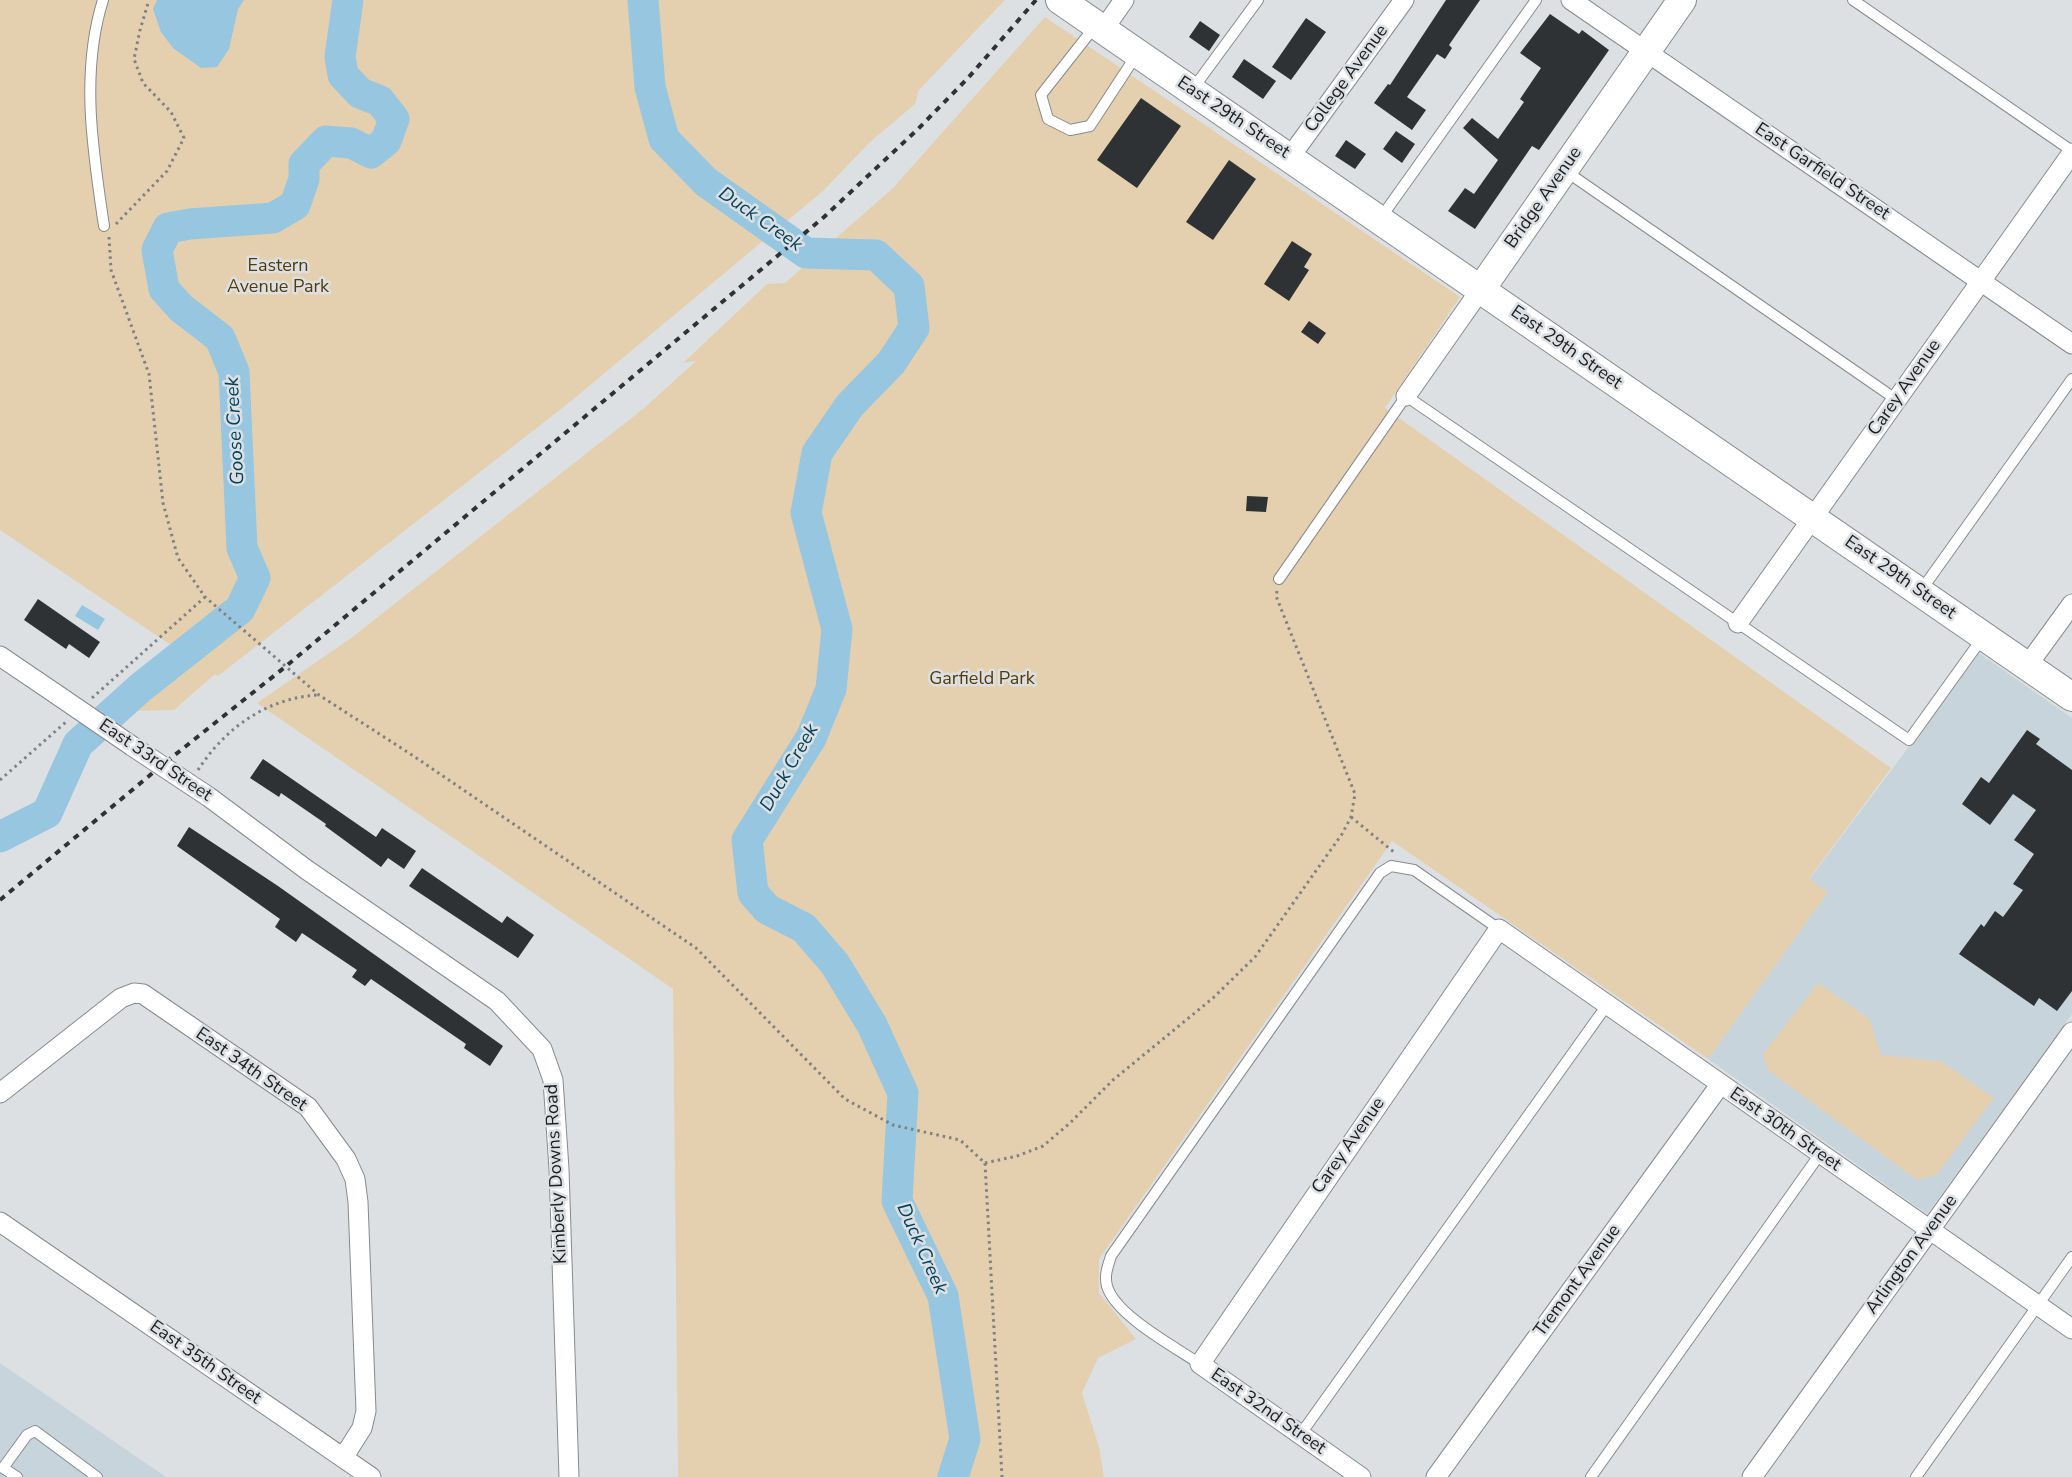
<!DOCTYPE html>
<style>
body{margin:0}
canvas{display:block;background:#dce0e3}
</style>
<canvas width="2072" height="1477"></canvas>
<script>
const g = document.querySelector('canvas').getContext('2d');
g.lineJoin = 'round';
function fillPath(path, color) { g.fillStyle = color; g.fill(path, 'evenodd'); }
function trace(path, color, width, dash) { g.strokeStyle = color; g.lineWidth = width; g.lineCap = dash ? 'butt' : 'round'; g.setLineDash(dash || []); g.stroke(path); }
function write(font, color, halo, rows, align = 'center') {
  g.font = font + ' "Nunito Sans",sans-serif'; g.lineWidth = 5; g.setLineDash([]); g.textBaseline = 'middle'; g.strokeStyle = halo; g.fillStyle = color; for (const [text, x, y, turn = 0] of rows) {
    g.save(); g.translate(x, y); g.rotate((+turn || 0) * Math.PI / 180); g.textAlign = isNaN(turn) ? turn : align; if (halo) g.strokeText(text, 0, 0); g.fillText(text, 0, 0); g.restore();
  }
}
fillPath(new Path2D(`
 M1979,653L2072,718V1014L1927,1214L1708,1059L1828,892L1809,880Z
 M0,1363L166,1477H0Z`), '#c8d4db');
fillPath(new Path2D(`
 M0,0H1005L919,90L915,104L870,142L823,191L570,402L218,676L215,674L174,710L129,711L193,660L0,530Z
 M1045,17L1460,297L1385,408L1891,768L1809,879L1828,892L1708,1059L1392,841L1099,1259V1293L1136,1339L1098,1358L1082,1393L1099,1447L1104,1477H678L673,989L257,703L351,638L643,409L696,361L683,363L767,284L785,283L893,188Z
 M1818,983L1869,1019L1881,1055L1940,1061L1994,1098L1936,1175L1917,1180L1768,1070L1763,1054Z`), '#e4d0af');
fillPath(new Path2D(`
 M157,0H244L238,9L229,49L217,67L201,68L173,48L161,32L153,9Z
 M82,605L105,619L98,630L75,616Z`), '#96c6e0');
trace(new Path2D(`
 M643,0L650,87L664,139L706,182L806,253L876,255L909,286L914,328L891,363L850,405L817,453L806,513L837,629L831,689L811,738L747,840L753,893L767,909L804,928L835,964L872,1025L903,1093L897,1201L943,1296L965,1439L953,1477
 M0,837L47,813L78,744L140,688L240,609L255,578L242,548L234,372L220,338L181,308L164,289L157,250L168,228L190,224L273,218L295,205L304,179V164L326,141L351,143L371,153L386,141L394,119L380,101L360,93L343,75L340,57L348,0`), '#96c6e0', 31);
fillPath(new Path2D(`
 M1446,0H1480L1449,45L1452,48L1445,59L1437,54L1407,97L1426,110L1412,130L1374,103L1388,84L1390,85Z
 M1550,14L1579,34L1582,30L1609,50L1539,150L1532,146L1475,229L1448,211L1465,188L1474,194L1498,160L1463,128L1472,118L1498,139L1524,102L1520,99L1541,68L1520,53Z
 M1306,18L1326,32L1291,80L1272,67Z
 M1200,21L1220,35L1209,51L1189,37Z
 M1244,59L1276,81L1263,99L1232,77Z
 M1141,98L1181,126L1137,188L1097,160Z
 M1396,131L1415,144L1402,163L1383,149Z
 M1346,140L1366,154L1355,169L1335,156Z
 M1229,160L1256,179L1213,240L1186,222Z
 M1292,241L1312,254L1304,267L1309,270L1289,301L1264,284Z
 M1309,321L1326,333L1318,344L1301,332Z
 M1247,496L1268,497L1266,512L1246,511Z
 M38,599L100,642L89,658L69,644L66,649L24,620Z
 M2027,730L2040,739L2036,744L2072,770V991L2057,1011L2039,998L2034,1006L1959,954L1981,924L1984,927L1995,911L2003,917L2023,890L2013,884L2034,854L2014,840L2036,810L2013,794L1990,825L1962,804L1981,777L1989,783Z
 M263,759L376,837L382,828L416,851L404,869L388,858L381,867L325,826L326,824L281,793L279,797L250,778Z
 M189,827L278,886L503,1046L490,1066L464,1048L466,1044L371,979L365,986L352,977L357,970L302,933L296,942L275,927L280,919L177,846Z
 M422,868L502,923L507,916L534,935L518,958L409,886Z`), '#2f3234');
const lane = new Path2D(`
 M103,0C80,73 93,152 104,226
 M1853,0L2072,151
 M1096,25L1041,95L1048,119L1070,130L1090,126L1137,54
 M1192,90L1258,0
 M1564,170L1897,400
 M1380,219L1536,0
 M1279,579L1406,396L1909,740L1983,637
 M1920,592L2072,379
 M1200,1364C1175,1347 1115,1315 1107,1286C1104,1275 1108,1266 1111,1256L1380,873L1391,866L1414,870L1499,929
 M1300,1435L1607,1005
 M17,1477L3,1468L27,1435L35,1431L97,1477
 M1591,1477L1820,1154
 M1916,1477L2072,1257`);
const street = new Path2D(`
 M1571,0L2072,344
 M1103,30L1124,0
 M1290,157L1404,0
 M1406,396L1481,289
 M1738,623L2072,153
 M0,656L56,694
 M2027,666L2072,604
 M132,746L209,797L307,870L497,1001L542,1049L553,1080L559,1169L569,1477
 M0,1093L121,998L134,993L143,994L308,1107L346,1159L355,1179L358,1202L366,1411L362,1428L343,1458
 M0,1222L371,1477
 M1361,1477L1200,1364L1499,929L2072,1329
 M1436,1477L1720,1085
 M1752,1477L2072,1032`);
const secondary = new Path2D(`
 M1060,0L2072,697
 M1481,289L1682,0`);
trace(lane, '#878b8d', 12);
trace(street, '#878b8d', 21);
trace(secondary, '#878b8d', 30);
trace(new Path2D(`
 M116,224L167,171L184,138L171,112L143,83L134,59L140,30L149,0
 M109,237L111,270L149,374L163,503L178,558L205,597L319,695L412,755L696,948L845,1099L893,1125L960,1140L985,1163L1002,1477
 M92,698L205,597
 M198,770C225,728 267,698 318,695
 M0,780L67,721
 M1351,817L1395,853
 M985,1163L1017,1156L1043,1146L1070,1123L1113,1080L1213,998L1255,957L1342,834L1351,817L1355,794L1276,596L1277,591`), '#7f8184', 3, [2.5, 4]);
trace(lane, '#fff', 10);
trace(street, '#fff', 19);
trace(secondary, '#fff', 28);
trace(new Path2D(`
 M0,900L161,766L285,667L824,217L918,129L968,78L1036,0`), '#303132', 4, [6, 6]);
const streetBridge = new Path2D(`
 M56,694L132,746`);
trace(streetBridge, '#878b8d', 21, []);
trace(streetBridge, '#fff', 19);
write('18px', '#1c1d1e', '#dce0e3', [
 ["College Avenue",1347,79,-54],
 ["East 29th Street",1233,118,34],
 ["East Garfield Street",1822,172,34],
 ["Bridge Avenue",1544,198,-55],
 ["East 29th Street",1566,348,35],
 ["Carey Avenue",1905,388,-55],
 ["East 29th Street",1900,578,35],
 ["East 33rd Street",155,761,34],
 ["East 34th Street",251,1070,35],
 ["East 30th Street",1785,1130,35],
 ["Carey Avenue",1349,1146,-55],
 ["Kimberly Downs Road",557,1174,-93],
 ["Arlington Avenue",1912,1255,-54],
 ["Tremont Avenue",1578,1281,-54],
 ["East 35th Street",205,1363,35],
 ["East 32nd Street",1268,1412,35]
]);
write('18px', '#543a04', '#dce0e3', [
 ["Eastern",278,267],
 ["Avenue Park",278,288],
 ["Garfield Park",982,680]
]);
write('italic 19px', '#00415b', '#dce0e3', [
 ["Duck Creek",760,220,35],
 ["Goose Creek",236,431,-93],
 ["Duck Creek",790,768,-60],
 ["Duck Creek",921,1249,66]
]);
</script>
